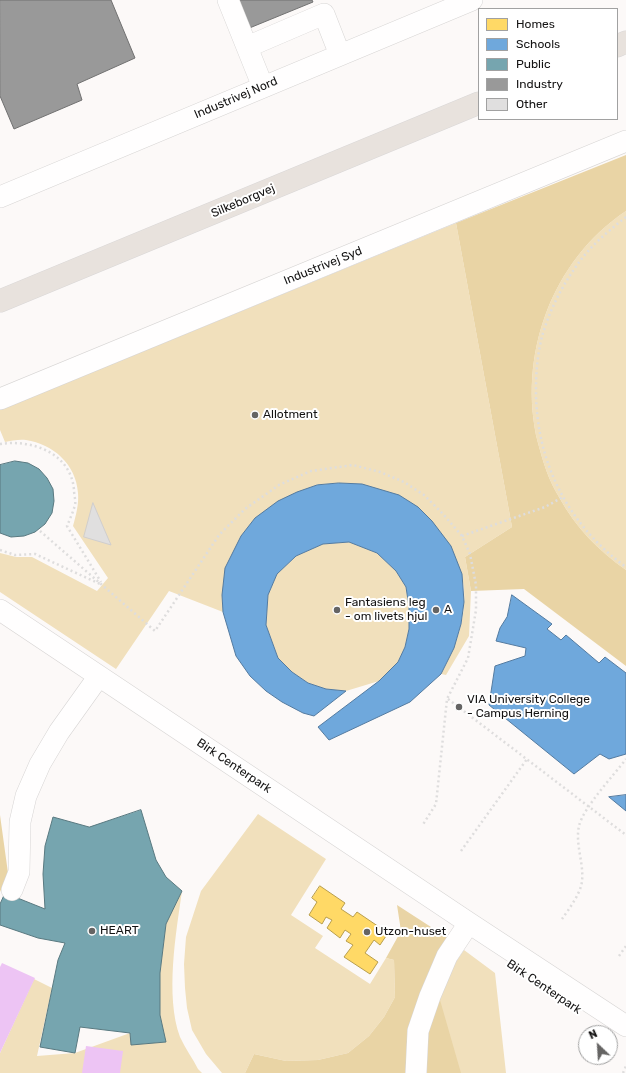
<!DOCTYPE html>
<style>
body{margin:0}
#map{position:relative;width:626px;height:1073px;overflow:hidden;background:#fcf9f8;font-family:Rubik,sans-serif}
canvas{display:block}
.legend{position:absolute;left:478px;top:8px;width:140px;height:112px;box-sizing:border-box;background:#fff;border:1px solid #a1a1a1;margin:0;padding:5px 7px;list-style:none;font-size:12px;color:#141313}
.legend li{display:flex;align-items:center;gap:8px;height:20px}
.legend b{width:20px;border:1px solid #a1a1a1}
.north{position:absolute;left:578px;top:1025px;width:40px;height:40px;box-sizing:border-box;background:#fff;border:1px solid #a1a1a1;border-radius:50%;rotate:335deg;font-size:11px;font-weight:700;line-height:16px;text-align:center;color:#141313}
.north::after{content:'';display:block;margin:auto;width:14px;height:18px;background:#656463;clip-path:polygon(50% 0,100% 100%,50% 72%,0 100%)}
</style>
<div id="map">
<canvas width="626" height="1073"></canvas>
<ul class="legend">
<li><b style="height:11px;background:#ffd966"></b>Homes</li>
<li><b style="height:11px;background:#6fa8dc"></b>Schools</li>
<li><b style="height:11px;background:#76a5af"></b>Public</li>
<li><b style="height:11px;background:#999"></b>Industry</li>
<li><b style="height:11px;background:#e0dfdf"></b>Other</li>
</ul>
<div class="north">N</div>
</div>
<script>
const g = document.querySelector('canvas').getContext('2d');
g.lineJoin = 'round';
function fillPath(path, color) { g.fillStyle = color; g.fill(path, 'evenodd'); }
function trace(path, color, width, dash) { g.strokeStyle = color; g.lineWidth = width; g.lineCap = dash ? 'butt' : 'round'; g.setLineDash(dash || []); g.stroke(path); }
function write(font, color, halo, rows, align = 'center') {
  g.font = font + ' Rubik,sans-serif'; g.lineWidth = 4; g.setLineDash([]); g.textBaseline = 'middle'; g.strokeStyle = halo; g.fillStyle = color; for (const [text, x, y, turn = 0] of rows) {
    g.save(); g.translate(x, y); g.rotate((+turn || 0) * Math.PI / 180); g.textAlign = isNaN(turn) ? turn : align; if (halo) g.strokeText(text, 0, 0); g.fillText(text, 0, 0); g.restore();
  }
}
fillPath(new Path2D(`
 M626,211V570C598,550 576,528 559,497C549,481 543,462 538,443C517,357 551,261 626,211Z
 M456,223L512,527L465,557L471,591L469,636L446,675L441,674C453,651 463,629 464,603C465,593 463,583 462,574L362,484L339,483L317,485L222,595L223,612L169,591L116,669L0,592V553L16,557H32L97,591L108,578L73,526C76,515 79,504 78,493C76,464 53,444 26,440C19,439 11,441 5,442L0,430V410Z
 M349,542L377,553L396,571L406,587L409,607V629L405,647L398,662L379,681L346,691L326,689L308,683L292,672L278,658L266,625L268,595L277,574L296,556L323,544Z
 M258,814L326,859L291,915L323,936L315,948L370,984L386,958L394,960L395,997L384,1017L369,1036L348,1053L318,1060L286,1061L254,1054L245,1073H222L206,1054L192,1030L187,1008L185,988L184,964L186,937L201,891Z
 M182,891C176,933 165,996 180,1037C185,1048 193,1059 198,1069L202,1073H0V1053L34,979L52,988L37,1056L75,1053L130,1033L131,1045L165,1042L160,1015V973L166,924Z
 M464,950L495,973L506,1073H424L426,1031L455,963Z`), '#f1e0bc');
fillPath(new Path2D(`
 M626,155V211C551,261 517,357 538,443C543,462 549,481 559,497C576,528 598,550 626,570V666L524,589L471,591L465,557L512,527L456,223Z
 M0,815L8,873L0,892Z
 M397,905L448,938L406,1073H245L254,1054L286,1061L318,1060L348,1053L369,1036L384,1017L395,997L394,960L386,958L401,931Z
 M440,1000L461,1073H424L426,1031Z`), '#e9d4a5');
fillPath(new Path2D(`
 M2,963L35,978L0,1053V967Z
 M86,1046L123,1051L120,1073H82Z`), '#edc4f4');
const homes = new Path2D(`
 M320,886L345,903L341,909L353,917L357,912L388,933L380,945L374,940L365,953L378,962L370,974L344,957L353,945L346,941L351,934L345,930L340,938L327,928L332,920L326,917L322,924L309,915L317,902L312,898Z`);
fillPath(homes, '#ffd966');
trace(homes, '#b89e4d', 1);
const schools = new Path2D(`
 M339,483L362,484L399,495L418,507L432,521L451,546L462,574L464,602L461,624L454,648L441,674L410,702L329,740L318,727L379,681L398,662L405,647L409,629V607L406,587L396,571L377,553L349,542L323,544L296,556L277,574L268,595L266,625L278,658L292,672L308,683L326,689L346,691L314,716L303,713L282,702L266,691L250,676L236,656L223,612L222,595L225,568L241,536L255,518L278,501L297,492L317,485Z
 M512,595L552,624L547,629L561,640L566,635L599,663L605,657L626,673V754L609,759L600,754L574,774L489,705L495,666L525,656L526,648L496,641L500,628L507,617Z
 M626,795V811L609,797Z`);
fillPath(schools, '#6fa8dc');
trace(schools, '#547ba0', 1);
const public = new Path2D(`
 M15,461L28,463L39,469L47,478L53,489L54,501L52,513L45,524L35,532L24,536L11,537L0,533V465Z
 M141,810L156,860L166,877L182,891L166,924L160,973V1015L166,1042L131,1045L130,1033L80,1027L75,1053L40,1047L58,960L65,943L38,938L0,925V904L5,893L45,909L43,874L45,846L53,817L89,827Z`);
fillPath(public, '#76a5af');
trace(public, '#597980', 1);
const industry = new Path2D(`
 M0,0H111L135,58L77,84L82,100L14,129L0,96Z
 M235,0H312L313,2L247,29Z`);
fillPath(industry, '#999');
trace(industry, '#717171', 1);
const building = new Path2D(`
 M93,503L111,545L84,537Z`);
fillPath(building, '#e0dfdf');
trace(building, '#d0cece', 1);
const minor = new Path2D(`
 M228,0L263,87
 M247,47L324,14L340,55
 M0,197L472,0
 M0,399L626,141
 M0,610L469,923L626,1026
 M12,890L19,872L20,822L26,796L40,764L59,732L99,676
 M416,1073L418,1031L430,996L447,956L469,923`);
const major = new Path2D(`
 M617,46L626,42
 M0,301L479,103`);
trace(minor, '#d7d5d4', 22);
trace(major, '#d9d7d7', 23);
trace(new Path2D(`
 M626,217C607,232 588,248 575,268C561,288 550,310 543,333C538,350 536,370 536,387C535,460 567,524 626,567
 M0,444C32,439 71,453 74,490C74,495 76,501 75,505C73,512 70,519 67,526L101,582
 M40,531L155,631L219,535L245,509L279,485L311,471L353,465L380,472L404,482L424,495L443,514L462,536L470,554L476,585V610L468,658L447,699L436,804L422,826
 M462,536L545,507L563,497
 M0,550L15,555L35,554L100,584
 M448,699L626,835
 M461,851L527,759
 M562,919C569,909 581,893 582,881C584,863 575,844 579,826C583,808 614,775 626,759
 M619,956L626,946
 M623,1073L626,1066`), '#dedddd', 2.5, [2, 3]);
trace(minor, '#fffefe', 21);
trace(major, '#e8e2dd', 22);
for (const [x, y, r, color] of [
 [255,415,4,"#656463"],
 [337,610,4,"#656463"],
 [436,610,4,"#656463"],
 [459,707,4,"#656463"],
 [92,931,4,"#656463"],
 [367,932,4,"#656463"]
]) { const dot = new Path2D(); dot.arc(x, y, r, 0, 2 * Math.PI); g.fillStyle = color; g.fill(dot); trace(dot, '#fff', 1.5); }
write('12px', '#141313', '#fff', [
 ["Industrivej Nord",236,98,-23],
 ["Silkeborgvej",243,201,-23],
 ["Industrivej Syd",323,266,-22],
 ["Birk Centerpark",234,766,34],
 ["Birk Centerpark",544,987,34]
]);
write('12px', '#141313', '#fff', [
 ["Allotment",263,415],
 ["Fantasiens leg",345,603],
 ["- om livets hjul",345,617],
 ["A",444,610],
 ["VIA University College",467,700],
 ["- Campus Herning",467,714],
 ["HEART",100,931],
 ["Utzon-huset",375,932]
], 'left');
</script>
